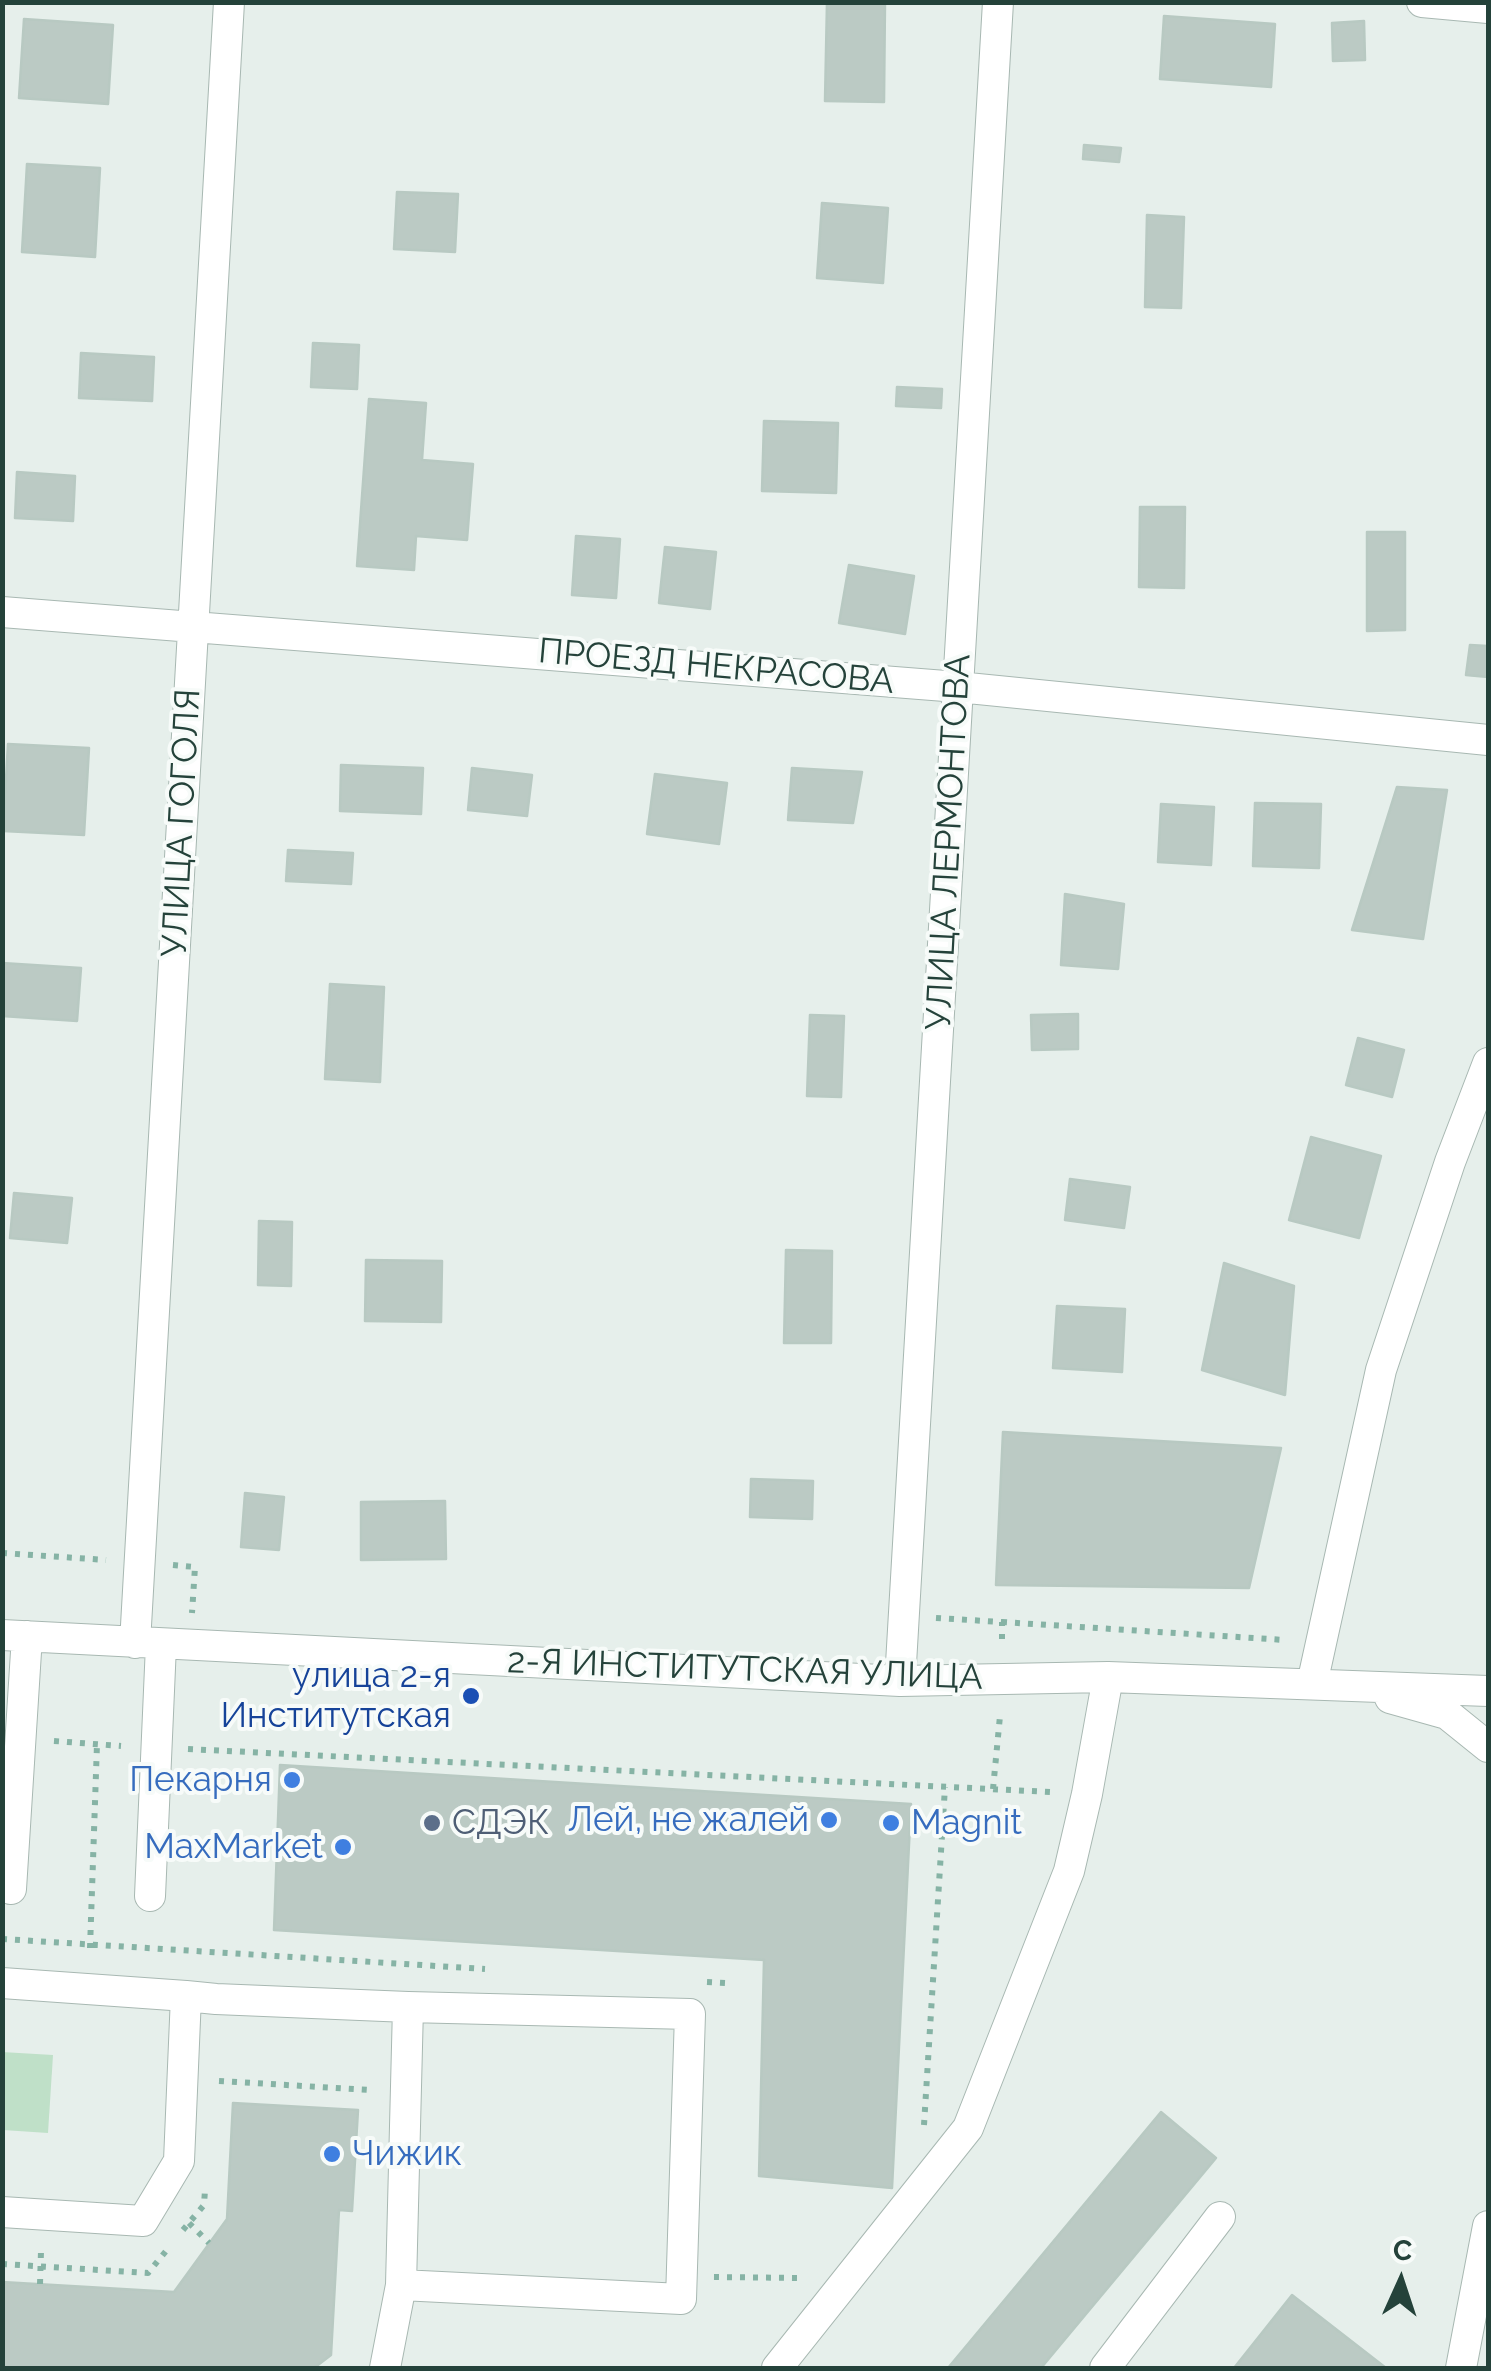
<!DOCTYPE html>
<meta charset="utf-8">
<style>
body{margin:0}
#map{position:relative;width:1491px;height:2371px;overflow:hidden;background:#e6efeb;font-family:Raleway,sans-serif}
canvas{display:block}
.frame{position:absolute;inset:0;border:5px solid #24423a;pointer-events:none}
.north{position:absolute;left:1351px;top:2231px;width:100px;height:100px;-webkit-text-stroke:8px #f7fbf9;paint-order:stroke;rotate:3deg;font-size:28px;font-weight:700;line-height:40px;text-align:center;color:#24423a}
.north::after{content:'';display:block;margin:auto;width:35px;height:45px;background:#24423a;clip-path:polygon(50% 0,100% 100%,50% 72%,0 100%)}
</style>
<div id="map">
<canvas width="1491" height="2371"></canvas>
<div class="frame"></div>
<div class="north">С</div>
</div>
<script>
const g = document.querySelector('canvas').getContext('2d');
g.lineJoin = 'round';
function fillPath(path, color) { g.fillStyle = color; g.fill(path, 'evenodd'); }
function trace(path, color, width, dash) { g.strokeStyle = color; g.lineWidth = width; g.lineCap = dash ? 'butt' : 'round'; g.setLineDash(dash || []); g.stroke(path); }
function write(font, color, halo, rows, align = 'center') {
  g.font = font + ' Raleway,sans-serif'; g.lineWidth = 8; g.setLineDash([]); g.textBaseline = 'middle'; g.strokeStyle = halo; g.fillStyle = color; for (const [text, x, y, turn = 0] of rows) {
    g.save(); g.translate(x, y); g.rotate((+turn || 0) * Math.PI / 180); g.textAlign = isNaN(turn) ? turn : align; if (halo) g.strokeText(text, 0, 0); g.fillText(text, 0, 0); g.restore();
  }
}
fillPath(new Path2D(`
 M2,2052L53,2055L48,2133L3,2130Z`), '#bfe0c8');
const building = new Path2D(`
 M827,2H885L884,102L825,101Z
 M1164,16L1275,24L1271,87L1160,79Z
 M24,19L113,25L108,104L19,98Z
 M1364,21L1365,60L1333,61L1332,23Z
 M1084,145L1121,148L1119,162L1083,159Z
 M27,164L100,168L95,257L22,252Z
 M397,192L458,194L455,252L394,249Z
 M822,203L888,208L883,283L817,278Z
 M1147,215L1184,217L1181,308L1145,307Z
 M313,343L359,345L357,389L311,387Z
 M81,353L154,357L152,401L79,398Z
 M897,387L942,389L941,408L896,406Z
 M369,399L426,403L422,460L473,464L467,540L416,536L414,570L357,566Z
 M764,421L838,423L836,493L762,491Z
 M17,472L75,476L73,521L15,518Z
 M1140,507H1185L1184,588L1139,587Z
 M1367,532H1405V630L1367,631Z
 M576,536L620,539L616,598L572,595Z
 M665,547L716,552L710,609L659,603Z
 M849,565L914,576L905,634L839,623Z
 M1470,645L1488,646V677L1466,675Z
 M8,744L89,748L84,835L3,831Z
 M341,765L423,768L421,814L340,811Z
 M472,768L532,775L527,816L468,810Z
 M792,768L862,772L853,823L788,820Z
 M655,774L727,783L719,844L647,834Z
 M1397,787L1447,790L1423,939L1352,930Z
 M1255,803L1321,804L1319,868L1253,866Z
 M1161,804L1214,807L1211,865L1158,862Z
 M288,850L353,853L351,884L286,881Z
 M1065,894L1124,904L1118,969L1061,965Z
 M2,963L81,968L77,1021L2,1016Z
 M330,984L384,987L380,1082L325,1079Z
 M1078,1014V1049L1032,1050L1031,1015Z
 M810,1015L844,1016L841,1097L807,1096Z
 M1358,1038L1404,1050L1392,1097L1346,1085Z
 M1311,1137L1381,1156L1359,1238L1289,1220Z
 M1070,1179L1130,1187L1124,1228L1065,1220Z
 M14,1193L72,1198L67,1243L10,1238Z
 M259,1221L292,1222L291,1286L258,1285Z
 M786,1250L832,1251L831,1343H784Z
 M366,1260L442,1261L441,1322L365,1321Z
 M1224,1263L1294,1286L1285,1395L1202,1370Z
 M1057,1306L1125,1309L1122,1372L1053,1368Z
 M1003,1432L1281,1448L1249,1588L996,1585Z
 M751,1479L813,1481L812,1519L750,1517Z
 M245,1493L284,1497L279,1550L241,1547Z
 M445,1501L446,1559L361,1560V1502Z
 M280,1765L911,1804L892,2188L759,2176L764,1960L274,1930Z
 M233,2103L358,2110L352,2211L339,2210L331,2355L314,2368H2V2282L174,2292L227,2219Z
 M1161,2112L1216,2158L1041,2368H948Z
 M1292,2295L1386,2368H1234Z`);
fillPath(building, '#bbcac4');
trace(building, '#b8c9c2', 2.5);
const minor = new Path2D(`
 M1422,2L1488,8
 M2,612L958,687L1488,740
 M2,1635L900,1681L1108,1677L1488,1691
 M135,1643L229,2
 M900,1681L998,2
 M1312,1684L1381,1370L1450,1162L1488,1063
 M1390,1698L1447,1714L1488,1747
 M11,1889L27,1636
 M150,1896L161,1645
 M2,1983L186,1996
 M2,2212L143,2221L179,2161L186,1996L216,1999L408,2007L690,2014L681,2299L401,2285L408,2007
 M385,2368L401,2285
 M777,2368L968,2128L1069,1871L1087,1794L1108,1677
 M1105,2368L1220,2217
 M1461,2368L1488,2226`);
trace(minor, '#a8b8b2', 32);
trace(new Path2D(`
 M2,1553L106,1560
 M173,1565L195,1567L192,1613
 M936,1618L1002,1622V1643
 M1002,1622L1285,1640
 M54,1741L121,1746
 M188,1749L1050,1792
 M993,1789L1000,1716
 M2,1939L485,1969
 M90,1948L97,1744
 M707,1982L727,1983
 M219,2081L371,2090
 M924,2125L945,1787
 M189,2223L209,2243
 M183,2230L204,2205L205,2190
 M2,2264L148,2273L166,2251
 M714,2277L801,2278
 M40,2284L41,2251`), '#86b3a5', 6, [5, 8]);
trace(minor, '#fff', 30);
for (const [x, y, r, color] of [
 [471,1696,10,"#1a4fb4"],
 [292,1780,10,"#3f7fe0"],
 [829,1820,10,"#3f7fe0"],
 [432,1823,10,"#5c6f8a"],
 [891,1823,10,"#3f7fe0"],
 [343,1847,10,"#3f7fe0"],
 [332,2154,10,"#3f7fe0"]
]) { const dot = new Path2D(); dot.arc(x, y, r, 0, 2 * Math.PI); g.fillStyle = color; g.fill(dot); trace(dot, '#f7fbf9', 4); }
write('35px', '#24423a', '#f7fbf9', [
 ["ПРОЕЗД НЕКРАСОВА",716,667,5],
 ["УЛИЦА ГОГОЛЯ",182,823,-87],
 ["УЛИЦА ЛЕРМОНТОВА",949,842,-87],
 ["2-Я ИНСТИТУТСКАЯ УЛИЦА",745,1670,2]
]);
write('35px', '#164399', '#f7fbf9', [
 ["улица 2-я",451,1676],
 ["Институтская",451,1716]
], 'right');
write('35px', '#366cbe', '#f7fbf9', [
 ["Пекарня",272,1780],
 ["Лей, не жалей",809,1820],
 ["Magnit",911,1823,"left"],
 ["MaxMarket",323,1847],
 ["Чижик",352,2154,"left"]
], 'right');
write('35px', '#4e5e75', '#f7fbf9', [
 ["СДЭК",452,1823]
], 'left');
</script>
